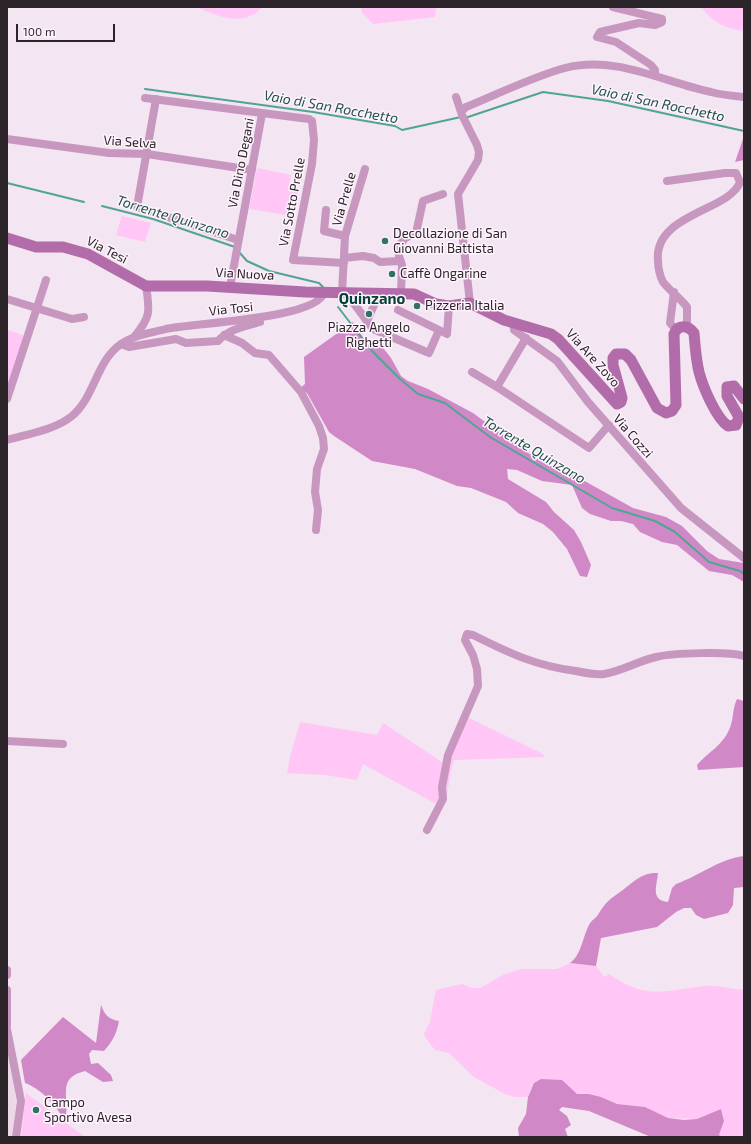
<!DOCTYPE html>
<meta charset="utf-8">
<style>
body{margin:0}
#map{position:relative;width:751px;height:1144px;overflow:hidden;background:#f3e5f1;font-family:"Exo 2",sans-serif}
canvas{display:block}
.frame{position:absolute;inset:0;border:8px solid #2b252a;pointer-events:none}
.scale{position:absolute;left:16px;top:24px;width:99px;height:18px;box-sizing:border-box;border:2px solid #2b252a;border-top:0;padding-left:5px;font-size:12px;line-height:14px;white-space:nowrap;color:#2b252a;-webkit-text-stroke:3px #fff4fd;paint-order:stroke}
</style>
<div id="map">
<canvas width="751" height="1144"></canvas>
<div class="frame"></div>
<div class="scale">100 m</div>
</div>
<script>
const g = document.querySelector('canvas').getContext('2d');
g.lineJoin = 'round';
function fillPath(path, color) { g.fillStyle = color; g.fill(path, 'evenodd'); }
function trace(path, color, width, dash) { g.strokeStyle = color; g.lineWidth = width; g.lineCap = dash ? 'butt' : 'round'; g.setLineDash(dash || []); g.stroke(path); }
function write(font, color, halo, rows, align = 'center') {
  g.font = font + ' "Exo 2",sans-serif'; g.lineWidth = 3; g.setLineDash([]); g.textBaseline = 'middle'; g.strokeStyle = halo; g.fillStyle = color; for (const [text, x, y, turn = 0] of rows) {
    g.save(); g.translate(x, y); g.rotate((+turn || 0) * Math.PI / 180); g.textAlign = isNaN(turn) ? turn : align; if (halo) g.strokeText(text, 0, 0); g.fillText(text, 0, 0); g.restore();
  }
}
fillPath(new Path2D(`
 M7,1050L13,1073L16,1104L13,1137H7Z`), '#ecd8e9');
fillPath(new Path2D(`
 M196,7H262C244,28 217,16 196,7Z
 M361,7H436L435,17L373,24L362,13Z
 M701,7H744V31C725,28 713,23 701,7Z
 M257,168L291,175L288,190L298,192L293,216L249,209Z
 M122,216L151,223L145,242L116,235Z
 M7,330L26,336L7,389Z
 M467,717L541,753L545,757L454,760C448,776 450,794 442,807L363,764L357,780L325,775L287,773L290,757L300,722L377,735L383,723L445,764Z
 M570,963L596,966L604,977L609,974C646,1000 663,991 704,986C716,985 731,989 744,990V1137H722L719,1135L724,1121L721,1109L697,1119L668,1118L645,1107L617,1104L601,1097L589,1094H577L541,1079L530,1090L528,1097H515L505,1094L474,1077L449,1053L435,1050L428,1041L424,1034L430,1022L436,990L462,984L472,988H480L503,975L522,969H557Z
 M26,1093L85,1137H21Z`), '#ffc6f6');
fillPath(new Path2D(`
 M744,136V160L735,162Z
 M353,322L368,345L377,340L391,358L401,376L408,381L428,389L473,413L522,449L546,464L574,475L633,508L666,517L682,526L707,551L719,559L744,563V582L732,575L709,571L677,545L662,542L640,532L633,524L621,521H611L590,514L582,508L572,485L542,481L517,470L507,469L508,479L546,502L554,512L574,530L581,542L591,565L587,577L580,576L567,549L553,532L543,524L518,513L506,502L471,488L457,486L415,469L372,461L334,436L329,432L307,393L299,389L305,384L304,357Z
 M737,699L744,701V767L698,770L697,765C707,753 723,745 729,730C734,720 732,709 737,699Z
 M744,856V887L734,888L733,905L728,913L704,919L696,915L691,908H684L676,912L657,927L601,938L596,966L570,963C581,956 583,936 589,925C591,920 597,918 599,913C606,902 610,899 620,892C633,883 641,872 658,873C657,886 650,900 668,902L672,888L676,884C699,876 719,859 744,856Z
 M101,1005C105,1015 108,1019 119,1021C117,1033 112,1042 104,1051L92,1050L89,1054L91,1064L98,1063L111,1075L113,1081L103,1082L85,1071C57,1078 69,1095 66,1117H62C56,1104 39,1088 25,1083L21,1060L63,1017L96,1043Z
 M541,1079L562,1080L577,1094H589L601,1097L617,1104L645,1107L668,1118L684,1120L697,1119L721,1109L724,1121L719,1135L722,1137H651L589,1111L562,1107L559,1110L567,1116L571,1125L565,1129L568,1137H519L518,1128L526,1114L528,1097L534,1083Z`), '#d089c6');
trace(new Path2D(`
 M145,89L313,112L395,126L402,130L461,117
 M465,118L543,92L608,101L744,131
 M7,183L84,202
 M102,206L153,219L235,247
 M239,252L247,261L269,271L319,283L323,287
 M338,307L372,351L400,379L418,394L445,403L490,437L612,508L655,521L675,532L709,562L740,571L744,574`), '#4fa594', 2);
trace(new Path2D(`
 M613,7L662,19V22L655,25L639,23L600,32L597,37L616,42L651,65L655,70V76
 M456,97L462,115L477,145L479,152L478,160L458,194L470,303
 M145,98L309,119
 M156,99L137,207L238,240
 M462,111L466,107C498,94 532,77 565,68C616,55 663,82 711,92C722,95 733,96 744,97
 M312,121L314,140L312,164L293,260L344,263
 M7,139L109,153L147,154L252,170
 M667,181L725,173H736L740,182C730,211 653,214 658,261C658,267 660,277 663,282C670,291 680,298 687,307V327
 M326,210L324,231L345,236
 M344,258L363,256L374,258L380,262L400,261
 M230,287L262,114
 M674,292L670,323L676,330
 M342,293L345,236L365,169
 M346,293L373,329L429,353L439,330L398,310
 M401,293L402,265L399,256V246L405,238L416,233L423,201L443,194
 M7,299L72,319L84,317
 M367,321L375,303L376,293
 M513,323L514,330L557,361L588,402L681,508L744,558
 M439,330L447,334L449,306
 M224,335L242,343L255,353L269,355L301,392L319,426L323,438L324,449L317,469L315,492L318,510L316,530
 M134,337C151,317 150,311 146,286
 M526,338L497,387L589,448L609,425
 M121,344L129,347L176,339L186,343L218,341C229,329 245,326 260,322
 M472,372L497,387
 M7,399L46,280
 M7,440C28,434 55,430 72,416C95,397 96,361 121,344C134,335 151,333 166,329C192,323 319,319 324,292
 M7,741L63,744
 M427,830L443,799L442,787L448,755L478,686L477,669L473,655L465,640L467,634L473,635C509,653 536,666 576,671C585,673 595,675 604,674C622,671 638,661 656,657C673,653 728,651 744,656
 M7,970V975
 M7,990V1025
 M7,1029L21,1101L16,1137`), '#c797c0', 8);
trace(new Path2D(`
 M7,238L36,247H63L88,254L146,286H207L305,292L414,294L436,304L449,306L470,303L504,320L551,334L558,339L617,404L621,402L622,398L613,365V358L616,354H625L631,360L657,408L666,413L672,411L676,405L674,334C678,324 688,325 694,333C695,345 696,360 699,372C703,387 716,418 728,426L736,425L739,417L727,396V387L734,386L744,399`), '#b36caa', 11);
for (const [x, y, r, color] of [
 [385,241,4,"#307365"],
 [392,274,4,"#307365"],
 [417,306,4,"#307365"],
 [369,314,4,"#307365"],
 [36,1110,4,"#307365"]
]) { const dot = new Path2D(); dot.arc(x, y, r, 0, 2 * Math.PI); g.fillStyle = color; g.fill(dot); trace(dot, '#fff4fd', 1.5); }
write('13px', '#2b252a', '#fff4fd', [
 ["Via Selva",130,142,4],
 ["Via Dino Degani",241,163,-79],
 ["Via Prelle",344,199,-74],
 ["Via Sotto Prelle",292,202,-79],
 ["Via Tesi",107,250,27],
 ["Via Nuova",245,274,3],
 ["Via Tosi",231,309,-6],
 ["Via Are Zovo",593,358,48],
 ["Via Cozzi",633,436,49]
]);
write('13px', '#2b252a', '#fff4fd', [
 ["Decollazione di San",393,234],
 ["Giovanni Battista",393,249],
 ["Caffè Ongarine",400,274],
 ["Pizzeria Italia",425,306],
 ["Piazza Angelo",369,328,"center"],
 ["Righetti",369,343,"center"],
 ["Campo",44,1103],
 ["Sportivo Avesa",44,1118]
], 'left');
write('italic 14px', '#1d5247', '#fff4fd', [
 ["Vaio di San Rocchetto",658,103,12],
 ["Vaio di San Rocchetto",331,107,10],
 ["Torrente Quinzano",173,217,17],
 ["Torrente Quinzano",534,450,31]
]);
write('bold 15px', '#054137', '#fff4fd', [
 ["Quinzano",372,299]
]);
</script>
